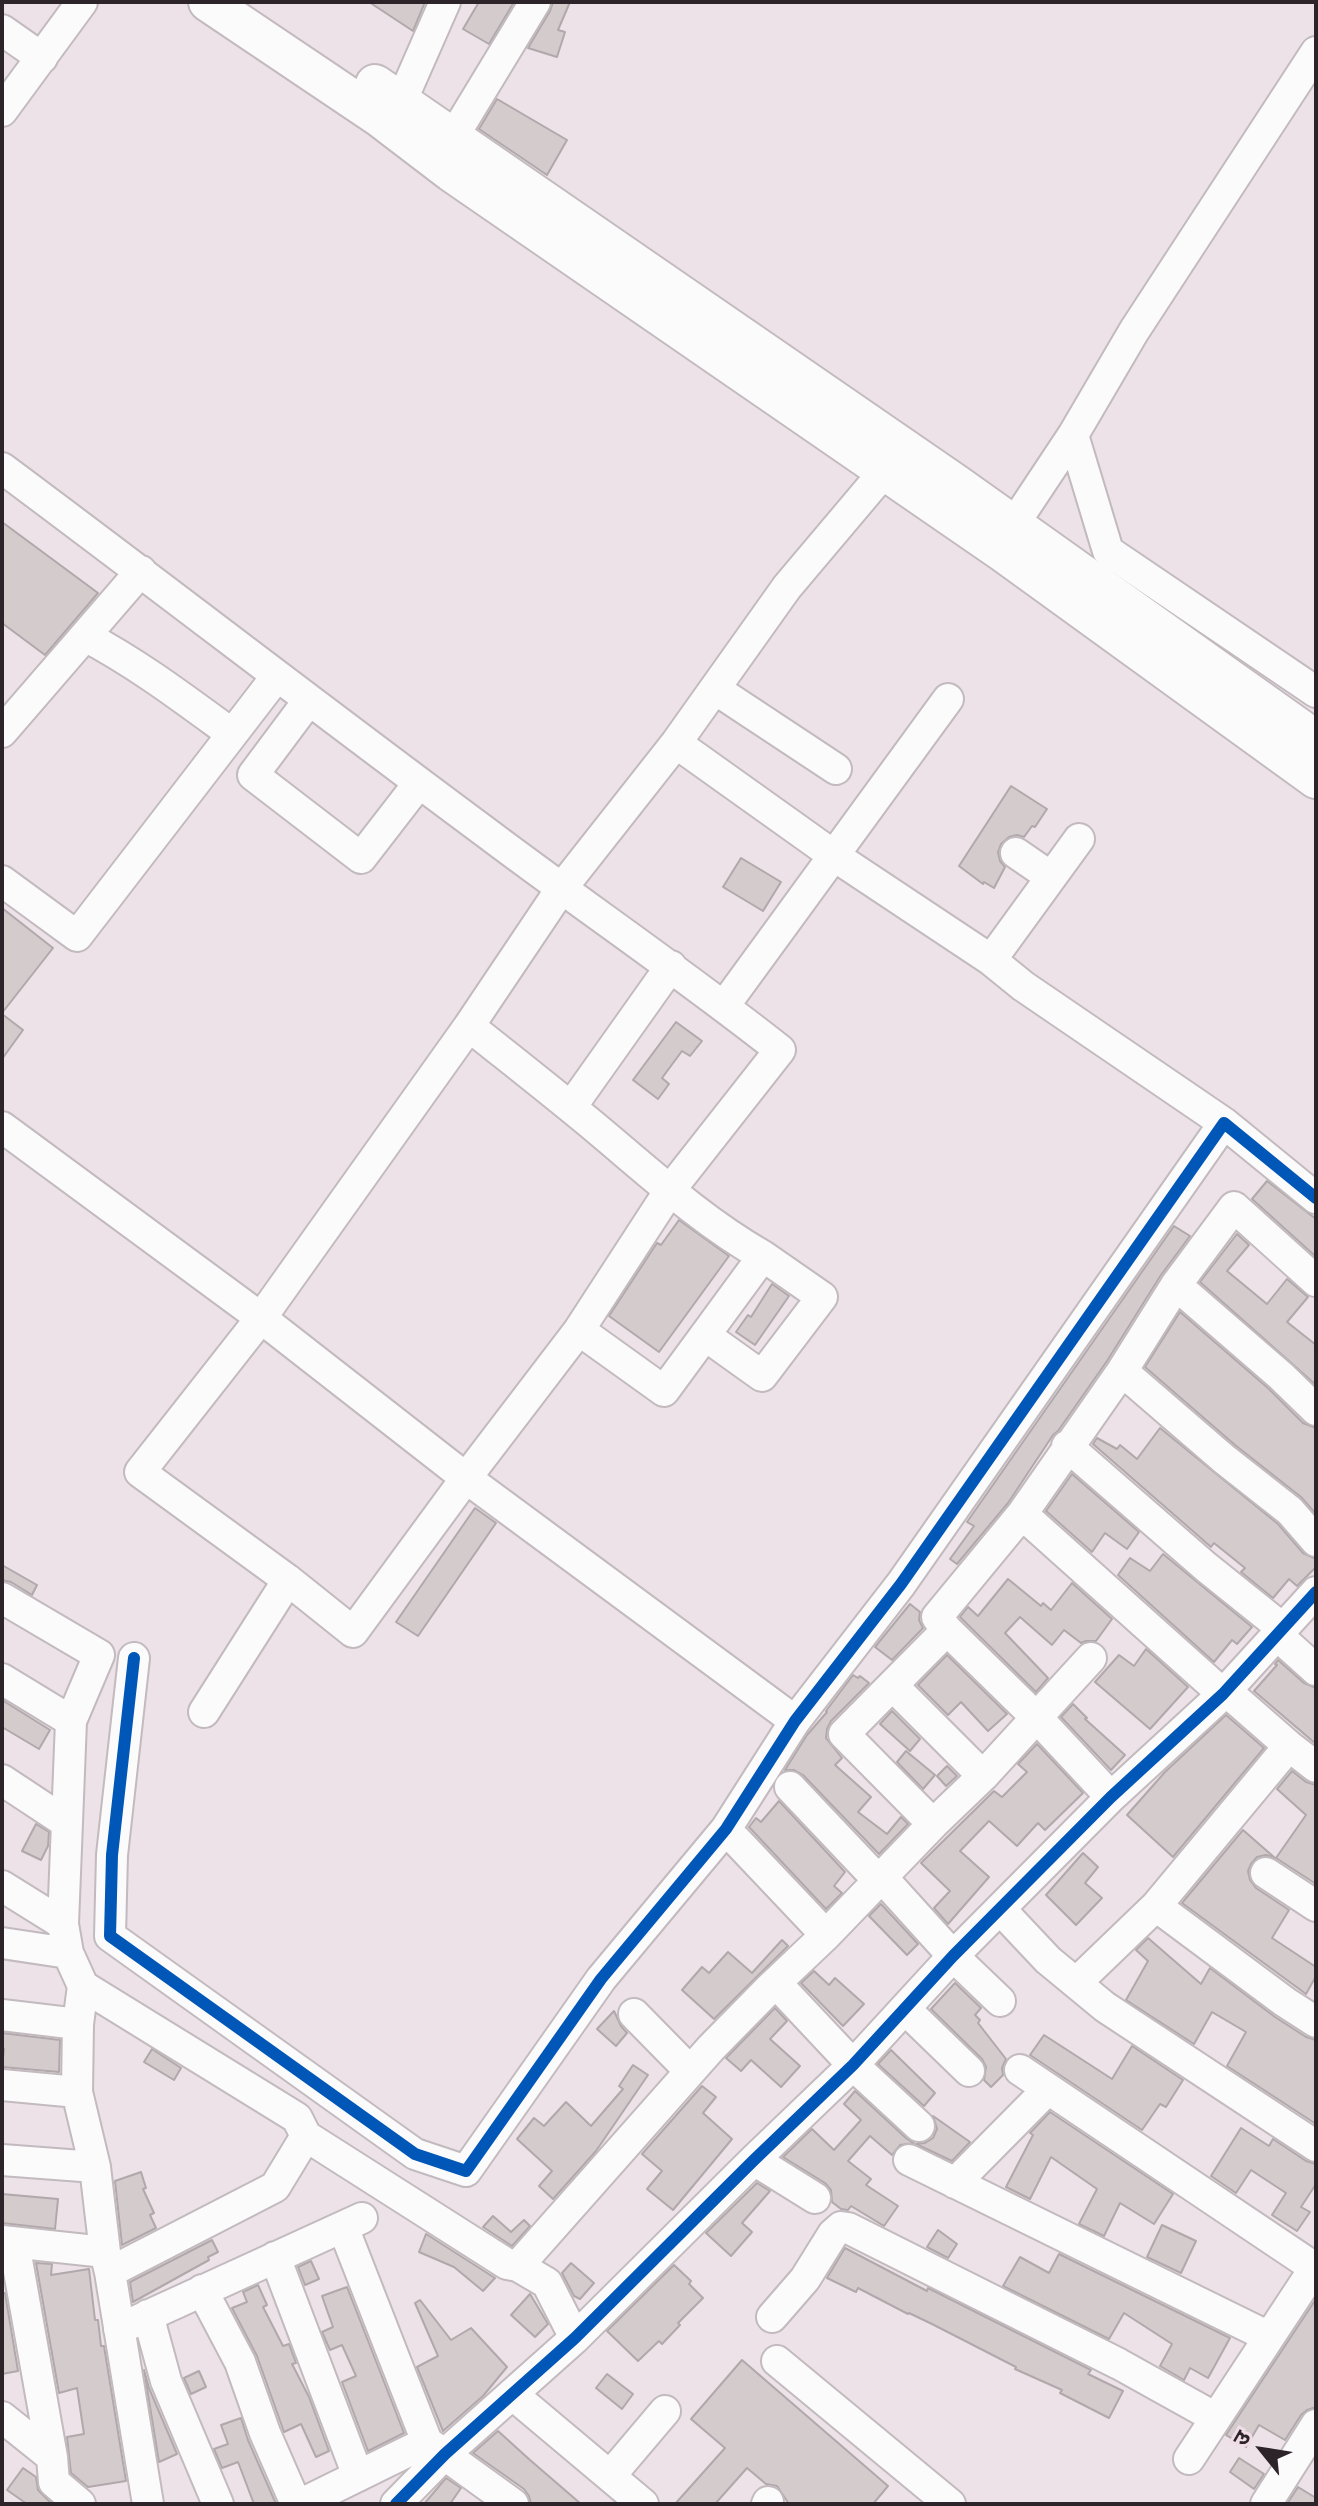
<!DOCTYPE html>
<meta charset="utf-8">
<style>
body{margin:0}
#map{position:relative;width:1318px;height:2506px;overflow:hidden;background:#ece2e7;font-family:Manrope,"Noto Sans Devanagari",sans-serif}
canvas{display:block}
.frame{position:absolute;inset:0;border:4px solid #2c2428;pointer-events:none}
.north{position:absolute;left:1222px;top:2410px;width:80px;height:80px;-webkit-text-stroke:6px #f1dde8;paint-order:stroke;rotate:300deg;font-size:22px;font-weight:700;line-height:32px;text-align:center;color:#2c2428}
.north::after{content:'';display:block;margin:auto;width:28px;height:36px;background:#2c2428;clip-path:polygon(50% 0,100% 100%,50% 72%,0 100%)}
</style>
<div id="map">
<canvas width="1318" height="2506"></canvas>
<div class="frame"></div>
<div class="north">उ</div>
</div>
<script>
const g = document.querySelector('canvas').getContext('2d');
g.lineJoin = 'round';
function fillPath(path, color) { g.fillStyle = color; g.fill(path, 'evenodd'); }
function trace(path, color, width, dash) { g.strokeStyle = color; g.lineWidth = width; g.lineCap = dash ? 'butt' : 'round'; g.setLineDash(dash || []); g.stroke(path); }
const building = new Path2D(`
 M369,2H425L413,31Z
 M479,2H514L489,44L463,29Z
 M553,2H570L558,30L565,32L557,57L528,48L550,11Z
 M497,99L567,140L547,175L479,129Z
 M2,522L98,593L45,655L2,623Z
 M1011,786L1047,809L1035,827L1032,826L1024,837L1017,835L1009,837L1001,844L998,852L1000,861L1005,867L994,888L984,882L983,884L959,866Z
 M741,858L781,882L763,911L723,887Z
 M2,908L53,948L2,1013Z
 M2,1014L23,1030L2,1059Z
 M676,1022L702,1041L690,1056L682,1051L662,1078L669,1084L658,1099L633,1080Z
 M1267,1181L1316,1219V1252L1314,1255L1252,1199Z
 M679,1220L729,1256L659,1352L609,1316L657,1243L661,1245Z
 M1174,1226L1190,1236L1161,1275L1107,1361L1058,1431L1053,1435L1008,1503L957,1564L950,1559L974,1526L967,1522Z
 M1237,1234L1249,1245L1227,1271L1267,1304L1287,1279L1308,1297L1287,1322L1316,1345V1385L1200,1282Z
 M772,1284L789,1296L755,1345L736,1332L748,1315L751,1317Z
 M1180,1312L1269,1389L1303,1423L1316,1428V1514L1301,1497L1235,1445L1145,1367Z
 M1160,1428L1278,1524L1303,1553L1316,1559V1567L1297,1586L1289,1579L1273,1598L1241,1572L1245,1568L1214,1543L1211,1547L1093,1444L1097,1438L1117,1449L1120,1445L1137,1459Z
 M1072,1474L1139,1532L1127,1549L1105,1533L1092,1552L1046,1511Z
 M475,1508L496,1523L418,1636L396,1622Z
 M1163,1554L1252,1627L1237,1644L1232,1640L1214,1662L1118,1575L1130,1558L1150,1571Z
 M2,1565L37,1585L32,1595L11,1582L2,1580Z
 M1008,1579L1041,1606L1043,1603L1051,1610L1072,1583L1112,1619L1096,1641H1086L1081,1643L1064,1630L1052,1645L1020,1617L1005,1633L1048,1678L1036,1692L960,1617L968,1607L978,1616Z
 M910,1604L920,1612L919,1620L923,1628L892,1660L875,1647Z
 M1146,1649L1188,1687L1150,1729L1095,1682L1119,1655L1134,1666Z
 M947,1655L1007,1714L988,1731L961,1702L948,1715L918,1685Z
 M1278,1660L1304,1683L1316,1688V1744L1254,1691L1277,1665L1275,1664Z
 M853,1675L858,1678L860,1676L869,1683L831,1721L827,1729L826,1738L842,1758L835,1765L871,1797L858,1812L887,1834L901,1817L908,1824L879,1854L803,1775L794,1770H785L807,1735L827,1712L826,1711Z
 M2,1700L50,1730L39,1749L2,1727Z
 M1073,1704L1087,1718L1085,1719L1125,1755L1111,1770L1061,1717Z
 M892,1711L920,1739L910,1751L880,1724Z
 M1226,1715L1264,1748L1173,1857L1127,1815L1165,1772Z
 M1037,1744L1083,1793L1045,1830L1038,1823L1017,1846L989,1821L960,1851L989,1877L948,1924L934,1908L950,1891L921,1863L994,1791L1002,1797L1027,1772L1018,1764Z
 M906,1751L935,1775L923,1789L897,1762Z
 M947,1766L957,1776L946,1786L937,1776Z
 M1292,1771L1306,1782L1316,1785V1884L1276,1858L1306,1815L1277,1789Z
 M779,1801L845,1872L834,1886L842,1893L826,1909L749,1827L756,1818L761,1822Z
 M36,1824L49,1832L48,1846L41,1860L22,1851Z
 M1243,1830L1275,1858L1266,1855L1257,1857L1251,1864L1248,1871L1250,1880L1256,1888L1289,1910L1272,1938L1316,1967V1976L1306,1994L1182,1903Z
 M1083,1853L1098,1867L1085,1883L1102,1898L1076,1925L1046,1895Z
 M881,1904L918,1944L907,1955L869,1916Z
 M1148,1938L1201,1984L1210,1968L1275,2017L1306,2037L1316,2040V2124L1227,2066L1246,2032L1212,2012L1194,2044L1126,2000L1148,1961L1136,1950Z
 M782,1940L788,1946L714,2019L682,1990L702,1967L709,1973L728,1952L752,1973Z
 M814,1971L829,1985L835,1978L864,2004L843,2026L801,1983Z
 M955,1983L981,2008L975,2015L980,2020L978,2023L1006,2059L1002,2068L1003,2075L991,2087L984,2080L986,2067L982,2059L931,2009Z
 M775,2008L787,2021L770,2039L800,2066L781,2087L751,2060L741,2071L726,2058Z
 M614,2011L621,2026L627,2033L616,2046L597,2029Z
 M2,2033L60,2040L59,2072L2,2067L4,2049H2Z
 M1044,2035L1112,2079L1132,2046L1183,2080L1166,2107L1160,2104L1142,2130L1030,2055Z
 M152,2049L181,2068L174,2080L144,2062Z
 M891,2050L935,2093L924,2106L878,2064Z
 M633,2065L648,2075L596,2151L553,2199L539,2186L552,2171L517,2139L534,2118L544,2126L566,2102L591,2126L623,2089L619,2086Z
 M702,2086L716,2097L703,2113L732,2139L673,2210L647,2189L662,2171L642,2154Z
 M855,2091L907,2139L914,2143L900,2145L892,2155L870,2136L848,2161L871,2179L866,2185L898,2206L884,2226L851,2206L848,2210L841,2209L832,2202L831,2190L825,2183L783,2157L812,2129L834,2150L861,2120L844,2104Z
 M1050,2112L1173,2194L1154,2224L1120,2203L1104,2236L1079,2224L1097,2189L1051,2157L1030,2199L1006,2187L1033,2135L1030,2133Z
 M933,2116L970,2142L952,2161L916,2144L925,2143L933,2138L937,2129Z
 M1241,2128L1269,2146L1273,2139L1306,2161L1316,2164V2184L1301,2207L1310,2212L1297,2231L1272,2215L1286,2193L1251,2170L1236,2193L1211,2176Z
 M141,2172L146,2188L143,2189L154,2213L150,2215L156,2228L122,2245L115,2181Z
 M757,2183L770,2191L742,2223L752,2232L731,2256L706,2233Z
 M2,2194L58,2199L55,2229L2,2223Z
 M493,2216L511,2232L524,2220L530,2226L512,2246L483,2227Z
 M1162,2225L1196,2241L1181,2273L1147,2257Z
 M938,2230L957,2244L948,2258L927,2247Z
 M426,2234L495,2278L483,2291L454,2267L419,2252Z
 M212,2240L218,2252L208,2257L209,2260L133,2302L130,2282Z
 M845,2248L927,2291L928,2288L1091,2370L1088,2374L1123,2391L1109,2418L1060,2393L1062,2390L1015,2369L1016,2367L932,2324L909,2313L908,2314L858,2288L856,2292L827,2278Z
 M1059,2254L1230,2338L1208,2378L1190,2368L1184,2380L1160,2366L1172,2344L1124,2313L1109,2339L1003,2286L1020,2257L1049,2273Z
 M311,2261L319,2279L305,2285L298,2267Z
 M36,2263L52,2264L51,2275L89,2269L95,2320H98L101,2346H104L126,2481L88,2487L71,2473L67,2437L84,2434L77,2388L59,2393Z
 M571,2263L594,2283L580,2299L574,2296L562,2273Z
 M674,2265L691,2281L689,2284L703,2298L678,2323L680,2325L662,2344L659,2341L638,2361L607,2331Z
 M258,2285L267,2305L263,2307L283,2346L289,2344L296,2363L292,2364L309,2397L329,2451L316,2457L301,2424L284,2432L257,2356L232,2308L247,2302L243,2292Z
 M347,2287L404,2433L368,2451L342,2382L356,2376L342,2345L330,2350L322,2332L333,2327L322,2296Z
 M2,2293H5L18,2371L2,2374Z
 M530,2294L548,2324L535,2337L511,2315Z
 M420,2300L451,2340L471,2328L507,2367L483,2396L443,2431L417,2367L438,2356L415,2303Z
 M1314,2302L1316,2304V2407L1307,2410L1301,2415L1285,2440L1259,2425L1246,2447L1226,2435Z
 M742,2360L888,2486L873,2504H789L777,2486L766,2484L747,2468L715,2504H675L725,2448L691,2419Z
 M144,2370L149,2388L177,2454L159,2462Z
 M199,2371L206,2387L191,2394L184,2378Z
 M607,2374L633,2394L622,2409L596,2388Z
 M241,2418L248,2440L276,2504H254L238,2462L222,2468L214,2449L228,2444L221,2425Z
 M498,2431L530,2460L581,2504H531L529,2496L524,2489L473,2453Z
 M1239,2458L1264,2474L1254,2489L1230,2472Z
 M23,2468L36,2477L38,2490L50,2502L49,2504H27L7,2490Z
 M446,2478L461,2488L450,2504H424Z
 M1298,2487L1316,2498V2504H1287Z`);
fillPath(building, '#d4cbcd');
trace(building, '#b0a8aa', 2);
const minor = new Path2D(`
 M2,30L42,58
 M401,102L445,2
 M2,111L82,2
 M453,137L535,2
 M1073,435L1108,551L1316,692
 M2,468C163,588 322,711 484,831C582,905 684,974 780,1050L670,1190L579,1330L466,1478L353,1632L288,1580L140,1472L261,1318L469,1026L561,889L676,743L787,587L884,472
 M1002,542L1073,435L1134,331L1316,52
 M85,636C138,664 184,699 232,734
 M715,689L836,769
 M309,700L253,775L361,858L419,783
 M2,732L141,571
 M676,743L833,855L991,960L1023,986L1224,1123L1316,1198
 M1016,853L1051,877
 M2,881L77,936L277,676
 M991,960L1079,839
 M724,1006L948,699
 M469,1026C514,1062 559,1097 603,1134C654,1177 705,1223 763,1256L664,1391L579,1330
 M571,1107L671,966
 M2,1127L261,1318L466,1478L795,1721
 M1176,1285L1281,1376L1316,1410
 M706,1336L762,1376L822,1297L763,1256
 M1122,1371L1224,1459L1290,1511L1316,1541
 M1067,1446L1206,1567L1282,1628
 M1022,1514L1223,1694
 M2,1598L99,1655L71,1721L63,1924L68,1953L83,1986L78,2024L77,2092L95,2167L105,2252L110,2272L148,2504
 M1276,1634L1316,1670
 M134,1658L112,1855L110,1936L415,2154L466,2171L601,1979L726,1829L795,1721L901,1584L1224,1123
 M2,1679L71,1721
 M894,1687L983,1776
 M1225,1690L1289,1746L1316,1767
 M204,1712L288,1580
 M2,1780L67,1823
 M790,1787L879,1881L887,1883L953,1956L1000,2001
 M1111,1797L1041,1722L947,1630L937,1617L1022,1514L1122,1371L1176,1285L1234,1207L1316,1281
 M933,1824L983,1776L1091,1658
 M736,1840L826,1935
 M1266,1873L1316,1906
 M2,1886L63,1924
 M1156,1906L1285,2002L1316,2022
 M1000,1909L1048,1960L1105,2007L1316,2146
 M2,1943L68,1953
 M776,1983L853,2065L919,2126
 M1076,1983L1156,1906L1289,1746
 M83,1986L297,2118L306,2136L507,2264L518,2266L547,2283L575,2338
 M905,2009L969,2071
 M634,2014L690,2071
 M2,2015L78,2024
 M1020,2070L1315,2268
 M2,2085L77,2092
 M2,2160L95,2167
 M754,2160L815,2198
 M909,2160L1269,2337
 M955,2183L1048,2089
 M343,2227L427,2442
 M2,2241L105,2252
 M14,2243L52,2457
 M275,2257L358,2476
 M518,2266L711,2048L768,1990L826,1935L933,1824L844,1734L947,1630
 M110,2272L275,2187L306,2136
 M202,2290L240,2362L265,2433L296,2504
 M148,2315L166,2381L218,2504
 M772,2317L805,2279L833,2234L841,2227L848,2228L1119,2364L1216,2418
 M119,2329L362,2218
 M777,2361L950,2504
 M512,2394L643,2504
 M2,2417L52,2457L54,2482L80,2504
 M1189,2459L1316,2266
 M610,2476L665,2411
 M301,2504L427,2442L513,2504
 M396,2504L445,2454L575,2338L754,2160L853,2065L953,1956L1111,1797L1223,1694L1316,1592
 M767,2504L768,2502
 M1266,2504L1316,2425`);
const major = new Path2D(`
 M208,2L379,117L451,172L1004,553L1316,779
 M375,84L956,484L1316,740`);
trace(minor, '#c2babe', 34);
trace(major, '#c2babe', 42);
trace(minor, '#fcfbfb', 30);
trace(major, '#fcfbfb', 38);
trace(new Path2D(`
 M134,1658L112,1855L110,1936L415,2154L466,2171L601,1979L726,1829L795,1721L901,1584L1224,1123L1316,1198
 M396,2504L445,2454L575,2338L754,2160L853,2065L953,1956L1111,1797L1223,1694L1316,1592`), '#0057b8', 12);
</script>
